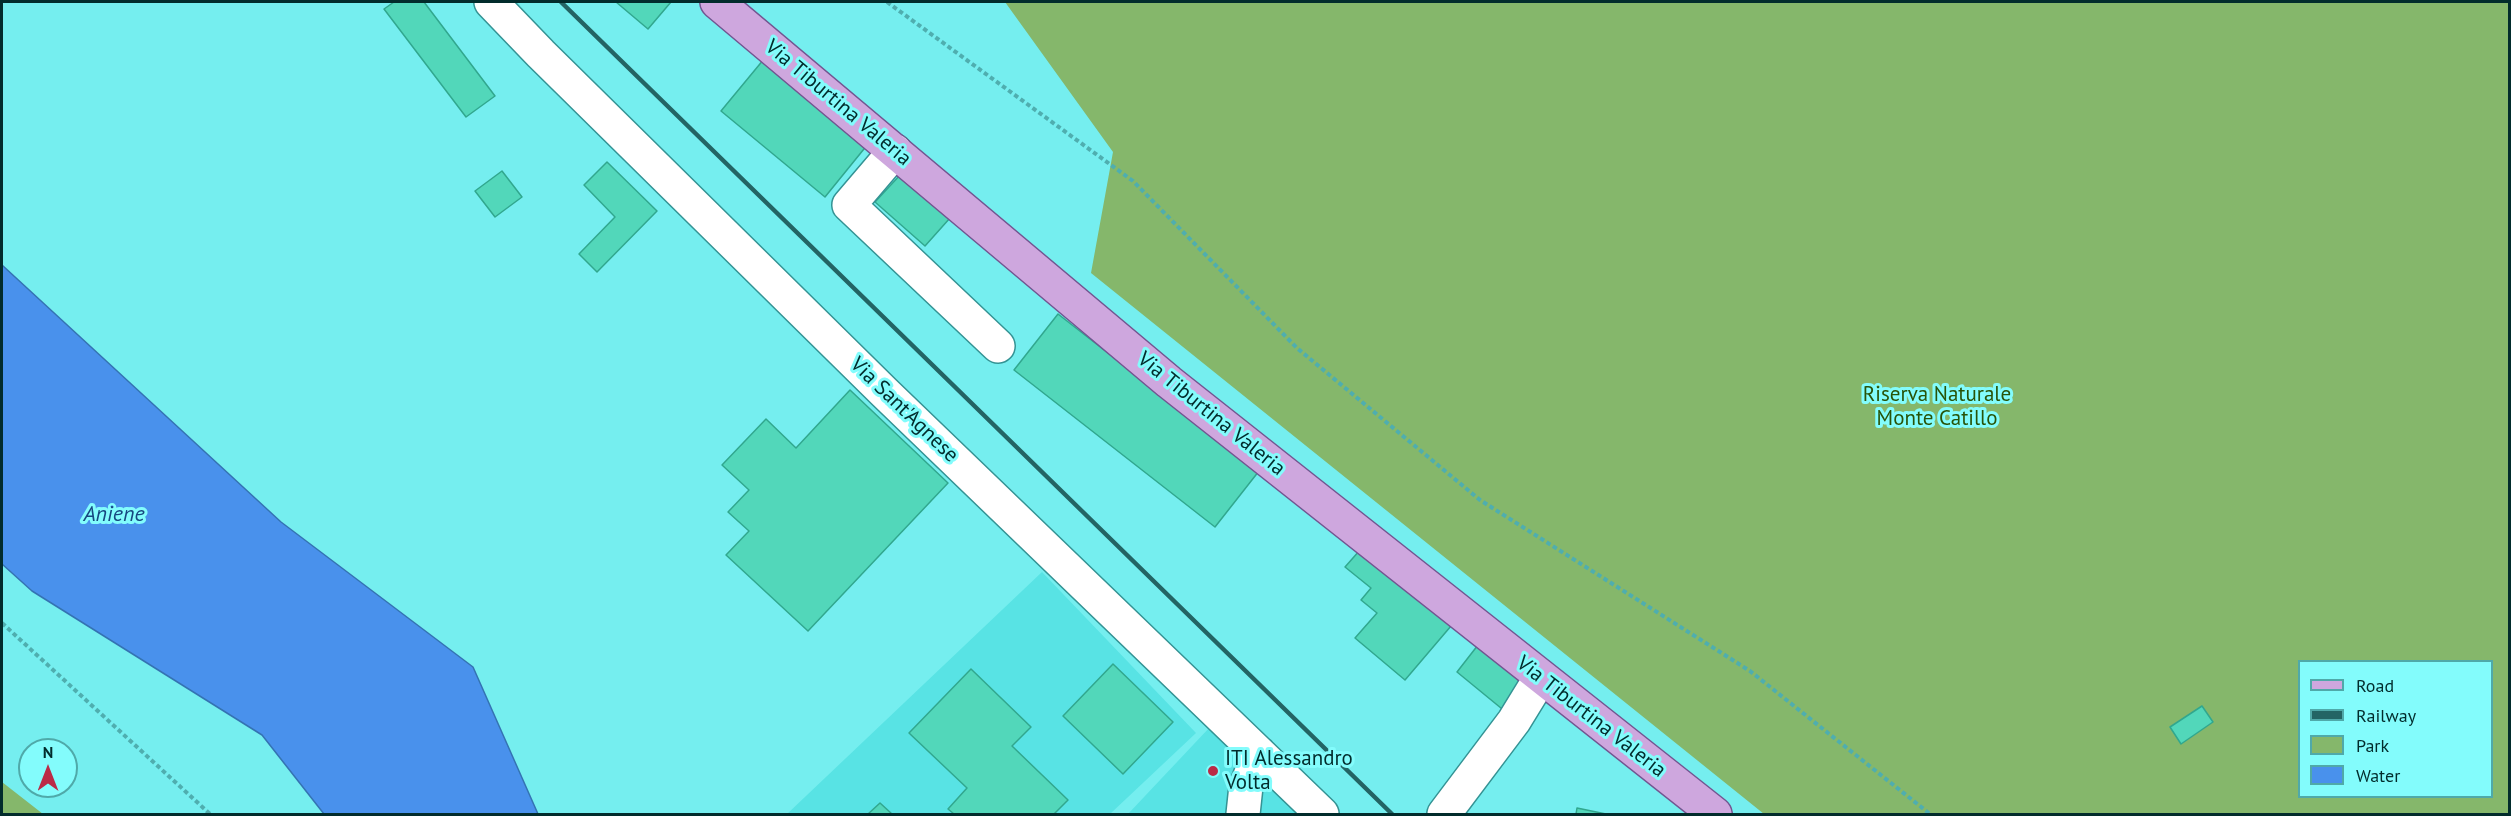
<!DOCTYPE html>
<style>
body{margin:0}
#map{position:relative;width:2511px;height:816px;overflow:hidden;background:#75eeef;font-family:"PT Sans",sans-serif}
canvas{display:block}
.frame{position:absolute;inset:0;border:3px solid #022c2c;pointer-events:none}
.legend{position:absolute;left:2298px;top:660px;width:195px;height:138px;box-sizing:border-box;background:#83fcfc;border:2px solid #4fa9a9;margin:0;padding:8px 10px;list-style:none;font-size:18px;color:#022c2c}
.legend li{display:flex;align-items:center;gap:12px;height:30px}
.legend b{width:30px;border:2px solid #4fa9a9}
.north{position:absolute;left:18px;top:738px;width:60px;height:60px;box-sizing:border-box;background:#83fcfc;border:2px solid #4fa9a9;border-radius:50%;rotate:0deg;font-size:16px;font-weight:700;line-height:24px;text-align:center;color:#022c2c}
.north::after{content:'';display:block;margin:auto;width:21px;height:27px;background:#bb2a46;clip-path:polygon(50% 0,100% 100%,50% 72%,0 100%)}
</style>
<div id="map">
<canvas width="2511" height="816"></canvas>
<div class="frame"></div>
<ul class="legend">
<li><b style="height:8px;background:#cea7de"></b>Road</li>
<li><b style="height:8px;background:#236464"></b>Railway</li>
<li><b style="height:16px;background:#85b76b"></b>Park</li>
<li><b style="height:16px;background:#4991ec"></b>Water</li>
</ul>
<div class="north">N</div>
</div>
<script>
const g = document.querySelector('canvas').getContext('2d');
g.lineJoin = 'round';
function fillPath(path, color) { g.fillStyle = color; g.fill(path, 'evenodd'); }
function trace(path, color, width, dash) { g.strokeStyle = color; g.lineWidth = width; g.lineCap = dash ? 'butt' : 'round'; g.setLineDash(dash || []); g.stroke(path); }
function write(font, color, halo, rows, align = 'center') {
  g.font = font + ' "PT Sans",sans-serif'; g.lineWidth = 6; g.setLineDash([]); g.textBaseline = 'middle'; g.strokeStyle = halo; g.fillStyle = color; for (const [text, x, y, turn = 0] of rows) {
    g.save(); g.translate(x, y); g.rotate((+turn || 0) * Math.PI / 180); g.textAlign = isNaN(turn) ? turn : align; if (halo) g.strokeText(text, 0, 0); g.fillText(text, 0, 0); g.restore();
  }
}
fillPath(new Path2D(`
 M1042,572L1196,733L1110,814H787Z
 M1210,727L1303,814H1128Z`), '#58e3e4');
fillPath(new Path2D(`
 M1005,2H2509V814H1764L1091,273L1113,152ZM2300,662H2492V796H2300Z
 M2,782L43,814H2Z`), '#85b76b');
const water = new Path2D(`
 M2,265L281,522L473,667L538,814H324L262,735L32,591L2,564Z`);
fillPath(water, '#4991ec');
trace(water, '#3473b2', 1.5);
const building = new Path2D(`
 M394,2H424L495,96L466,117L384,9Z
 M616,2H671L648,29Z
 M764,59L868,144L825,197L721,111Z
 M607,162L657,211L597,272L579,254L615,217L584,185Z
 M502,171L522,197L495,217L475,191Z
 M901,174L950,218L925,246L875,202Z
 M1058,314L1259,471L1215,527L1014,370Z
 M850,390L948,483L808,631L726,555L749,531L728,512L749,490L722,465L766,419L796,448Z
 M1360,550L1451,626L1405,680L1355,638L1377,613L1361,600L1371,588L1345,567Z
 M1478,645L1529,686L1507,713L1457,672Z
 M1113,664L1173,722L1123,774L1063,716Z
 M971,669L1031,727L1012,746L1068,800L1054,814H954L948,809L967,788L909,733Z
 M2202,706L2213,722L2181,744L2170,727Z
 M880,803L892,814H868Z
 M1577,808L1606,814H1576Z`);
fillPath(building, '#52d7ba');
trace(building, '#31a78e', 1.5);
const minor = new Path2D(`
 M491,2L541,54L884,392L1322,814
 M895,151L849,205L998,346
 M1243,814L1246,786L1259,753
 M1444,814L1514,721L1541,677`);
const major = new Path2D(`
 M717,2L1169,382L1715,814`);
trace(minor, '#349394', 36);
trace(major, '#725691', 36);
trace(new Path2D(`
 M887,2L1133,181L1297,348L1480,500L1750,671L1930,814
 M2,623L210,814`), '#4faeaf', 4, [4.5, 3]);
trace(minor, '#fff', 33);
trace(major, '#cea7de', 33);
trace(new Path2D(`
 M561,2L1392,814`), '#236464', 4.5);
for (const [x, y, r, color] of [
 [1213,771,6,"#bb2a46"]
]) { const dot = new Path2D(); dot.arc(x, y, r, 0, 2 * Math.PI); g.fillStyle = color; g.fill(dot); trace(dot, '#83fcfc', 2); }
write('21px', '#022c2c', '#83fcfc', [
 ["Via Tiburtina Valeria",838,103,40],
 ["Via Sant'Agnese",904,410,44],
 ["Via Tiburtina Valeria",1211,414,39],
 ["Via Tiburtina Valeria",1591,717,38]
]);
write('21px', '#285307', '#83fcfc', [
 ["Riserva Naturale",1937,395],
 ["Monte Catillo",1937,419]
]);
write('21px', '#022c2c', '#83fcfc', [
 ["ITI Alessandro",1225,759],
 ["Volta",1225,783]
], 'left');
write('italic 22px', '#174781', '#83fcfc', [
 ["Aniene",114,515]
]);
</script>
